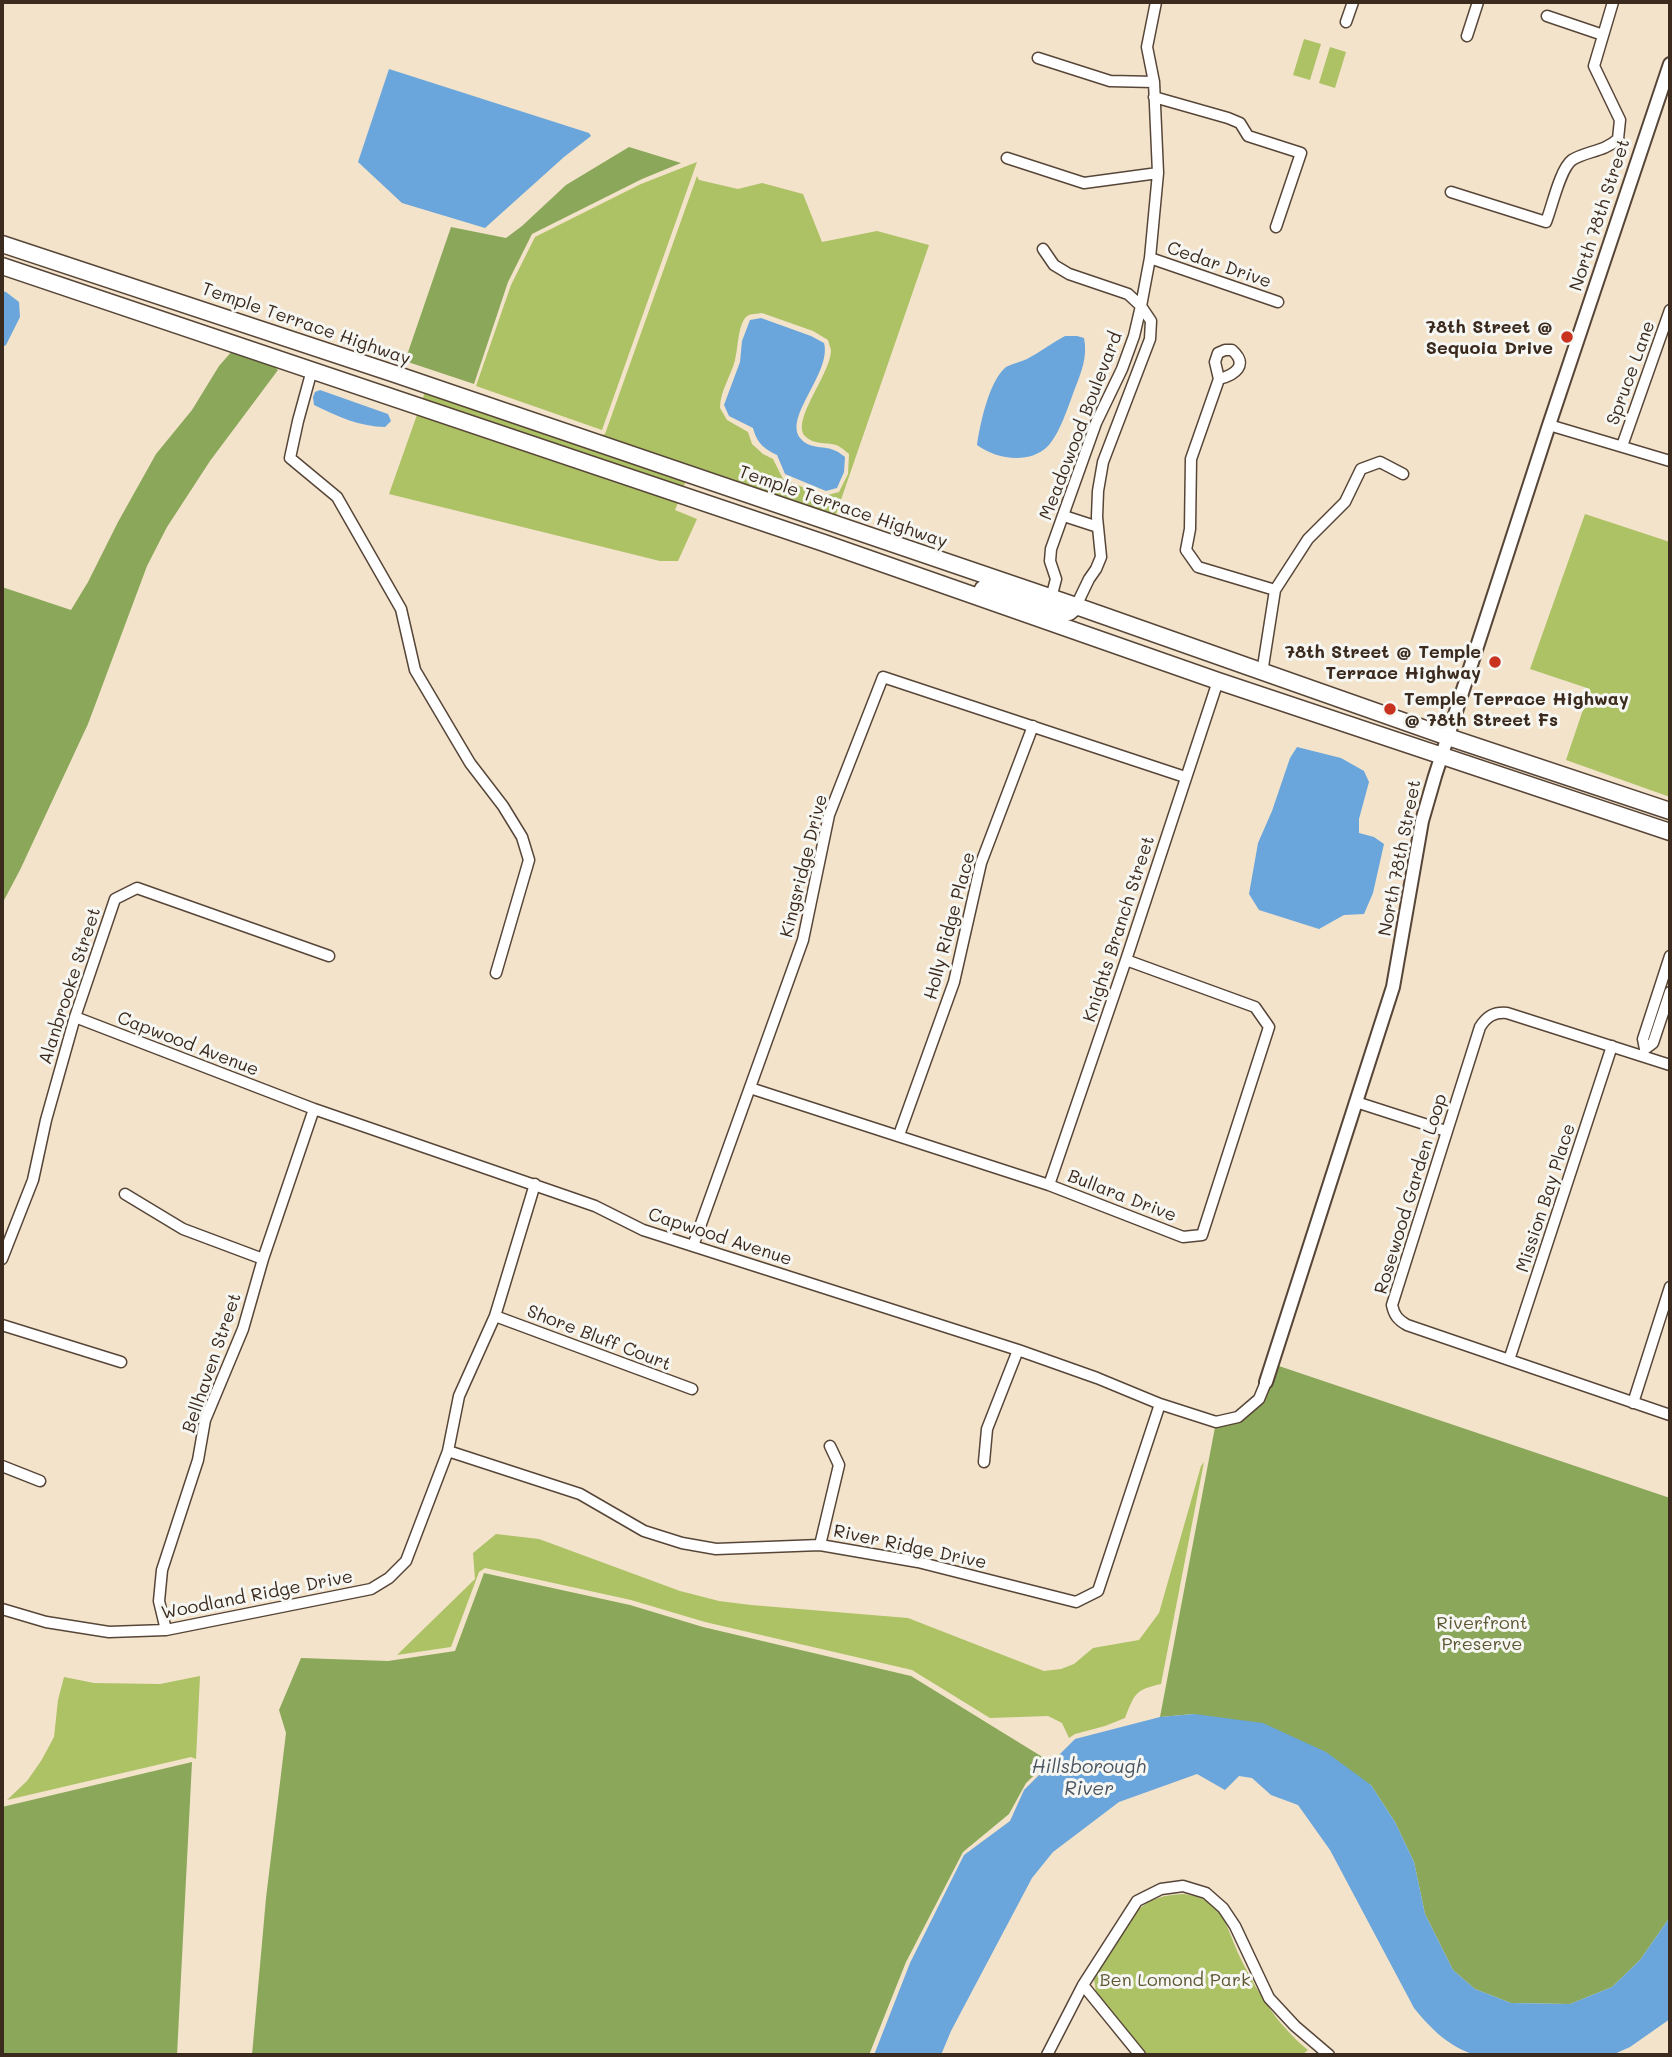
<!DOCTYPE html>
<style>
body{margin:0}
#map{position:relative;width:1672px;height:2057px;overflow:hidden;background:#f3e3cb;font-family:Mali,sans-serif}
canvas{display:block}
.frame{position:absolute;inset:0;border:4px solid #3b2a1e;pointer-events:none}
</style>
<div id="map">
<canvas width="1672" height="2057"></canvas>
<div class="frame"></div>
</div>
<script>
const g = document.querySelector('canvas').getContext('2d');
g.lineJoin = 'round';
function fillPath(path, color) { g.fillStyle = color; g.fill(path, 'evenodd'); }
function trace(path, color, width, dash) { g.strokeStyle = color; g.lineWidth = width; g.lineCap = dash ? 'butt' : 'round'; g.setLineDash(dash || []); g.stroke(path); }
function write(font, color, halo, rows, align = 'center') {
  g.font = font + ' Mali,sans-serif'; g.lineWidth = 6; g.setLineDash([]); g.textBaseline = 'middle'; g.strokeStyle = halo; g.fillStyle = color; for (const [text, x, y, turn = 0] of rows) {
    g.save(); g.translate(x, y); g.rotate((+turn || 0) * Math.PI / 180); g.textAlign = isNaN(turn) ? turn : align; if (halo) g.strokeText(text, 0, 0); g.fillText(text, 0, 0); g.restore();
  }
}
fillPath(new Path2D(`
 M1304,39L1321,44L1310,80L1293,75Z
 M1330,47L1346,52L1335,88L1319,83Z
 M697,162L602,430L476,386L511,285L535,237L641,184Z
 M697,176L699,180L738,189L762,183L803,194L822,242L877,231L929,245L835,517L421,377L422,374L600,435L605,434ZM762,313L813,331L828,340C829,343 830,347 831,350C831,374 791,420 805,436C813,445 825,442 836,445C840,446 845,451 849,454L848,474L839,492L824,496L783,479L773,459L763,454L752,444L748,432L727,420L720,408C720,391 731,376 735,360C738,349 738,325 746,317C750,313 758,314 762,313Z
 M425,391L686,480L683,489L422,401Z
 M418,412L679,500L675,510L697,519L678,561H660L389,494Z
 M1585,514L1670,542V797L1566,760L1590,689L1530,669Z
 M1204,1462L1161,1684C1135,1690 1135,1693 1125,1718L1105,1726L1075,1734L1069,1738L1062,1723L1048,1716L990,1718L912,1670L705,1622L631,1600L485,1568L479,1572L451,1647L397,1655L475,1579L473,1553L496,1534L539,1539L680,1591L719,1601L751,1605L908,1618L1044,1671L1061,1669L1074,1664L1093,1648L1139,1640L1159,1613L1201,1466Z
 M200,1676L196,1759L191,1757L7,1800L27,1781L41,1761L54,1737L58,1700L64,1677L94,1683L160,1684Z
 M1183,1894C1193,1895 1204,1898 1213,1905C1226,1917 1231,1938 1238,1953C1256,1990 1276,2024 1308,2050L1302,2055H1148L1096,1993L1094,1978L1138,1910C1151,1898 1165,1895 1183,1894Z`), '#adc165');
fillPath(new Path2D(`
 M629,147L681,163L642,179L532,234L508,282L474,384L405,361L451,227L506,238L522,226L566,185Z
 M233,350L271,363L278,370L210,461L167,527L147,566L88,724L20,870L2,904V587L71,610L88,582L118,522L156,454L192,410L219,366Z
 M1273,1364L1670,1498V1917L1640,1960L1612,1987L1570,2004L1511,2003L1475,1989L1453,1970L1425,1914L1414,1862L1395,1822L1371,1785L1194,1714L1160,1717L1216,1422L1238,1417L1259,1399Z
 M484,1573L630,1605L703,1627L911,1676L1049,1761L1026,1783L1009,1814L963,1852L906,1962L869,2055H252L266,1898L286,1733L279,1710L301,1658L388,1661L455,1651Z
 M192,1762L177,2055H2V1807Z`), '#8aa75a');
fillPath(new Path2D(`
 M389,69L589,133L591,136L564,157L485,228L402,203L358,162Z
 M2,291L6,292L19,302L20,317L6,345L2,347Z
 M761,318L811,336L824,343C832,373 782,418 801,439C811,450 825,445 836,451C839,452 842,455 845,457L844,472L837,488L826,491L785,474L777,455C763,448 757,443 753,428L729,416L724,405L740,362L742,341L750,320Z
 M1065,336H1077L1084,338C1088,357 1081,373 1074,391C1068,407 1060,433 1048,446C1029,465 996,459 977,445C980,424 989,381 1006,367C1011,364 1021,362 1027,359C1040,352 1052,343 1065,336Z
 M320,390L388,414L391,421L385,427C361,427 336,416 314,405L313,397L315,392Z
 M1297,747L1341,758L1364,771L1369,782L1359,819V833L1374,837L1384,844L1373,893L1364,914L1344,915L1319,929L1259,910L1249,894L1258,843L1272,811L1290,758Z
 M1194,1714L1263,1723L1326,1752L1371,1785L1395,1822L1414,1862L1425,1914L1453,1970L1475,1989L1511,2003L1570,2004L1612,1987L1640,1960L1670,1917V2019L1630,2047L1612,2055H1476C1450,2048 1430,2028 1414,2008L1330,1850L1298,1805L1271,1795L1252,1778L1239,1776L1225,1790L1197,1774L1119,1802L1053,1852L1032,1878L951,2031L941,2055H874L910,1963L964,1855L1010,1821L1024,1790L1075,1739L1160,1717Z`), '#6aa6db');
const minor = new Path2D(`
 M1547,16L1603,35
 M1346,22L1353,2
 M1467,36L1478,2
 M1038,58L1110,81L1154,82
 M1154,97L1228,118L1240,123L1248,136L1301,153L1276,227
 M1007,158L1084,183L1158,173
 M1451,192L1546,222C1552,207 1560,169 1572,160C1586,151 1604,152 1618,139L1620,120L1594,66L1613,2
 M1043,249L1054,265L1069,274L1128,294L1141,306L1151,321L1150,339L1103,462L1098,491L1097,517L1101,557L1096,569L1089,579L1076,606
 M1150,258L1278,302
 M312,370L298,421L290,458L337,497L401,609L415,670L470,763L503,806L522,837L529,860L496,973
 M1219,379L1215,362L1218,353L1225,350H1232C1249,365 1235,375 1219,379L1191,459L1190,529L1186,550L1198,567L1275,590
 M1549,425L1670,461
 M1622,446L1670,310
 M1064,516L1098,527
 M1051,598L1056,579L1050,561L1051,549L1096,423L1122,369L1134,336L1141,306L1150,258L1158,173L1154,82L1147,47L1156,2
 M1262,673L1275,590L1308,539L1345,502L1361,469L1380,462L1403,474
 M1670,956L1643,1039L1645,1049L1653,1043L1670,992
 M75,1017L314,1109L595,1206L643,1230L1018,1350L1097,1378L1160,1404L1216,1422L1238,1417L1259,1399L1266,1382
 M1670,1065L1507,1013C1494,1012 1487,1016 1480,1027L1392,1305C1394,1315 1398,1320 1407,1325L1670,1415
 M750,1088L1049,1185L1183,1237L1202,1235L1269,1027L1255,1007L1126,960
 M1356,1102L1446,1131
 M899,1135L954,982L981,863L1033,726
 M1049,1185L1126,960L1218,681
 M125,1194L183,1229L263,1259
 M693,1246L803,940L829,815L883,677L1185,777
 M2,1259L33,1180L46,1120L75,1017L115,899L137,888L329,956
 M495,1316L692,1389
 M2,1325L121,1362
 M1509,1360L1612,1046
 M1633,1403L1670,1287
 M448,1451L580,1494L644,1531L682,1543L716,1549L820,1545L918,1562L1076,1602L1098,1591L1160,1404
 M984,1462L987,1429L1018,1350
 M2,1466L40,1481
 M820,1545L839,1465L830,1446
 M2,1609L46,1622L109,1632L166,1630L371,1589L389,1578L406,1561L448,1451L459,1396L495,1316L535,1184
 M166,1630L159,1601L162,1570L198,1460L205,1420L243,1329L263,1259L314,1109
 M1083,1985L1140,2055
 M1047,2055L1083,1985L1137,1901L1161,1889L1183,1886L1206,1893L1223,1908L1235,1926L1269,1998L1295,2026L1329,2055`);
const tertiary = new Path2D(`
 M1266,1382L1393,987L1422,821L1435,776L1549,425L1670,64`);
const primary = new Path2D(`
 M2,244L395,374L1076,606L1448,737L1670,811
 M2,266L824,543L1218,681L1670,832
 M983,589L1056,612H1069L1076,606`);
trace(minor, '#574638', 13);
trace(tertiary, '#574638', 16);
trace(primary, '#574638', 19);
trace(minor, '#fff', 10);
trace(tertiary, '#fff', 12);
trace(primary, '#fff', 16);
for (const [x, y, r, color] of [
 [1567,337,7,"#c8321e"],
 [1495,662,7,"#c8321e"],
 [1390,709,7,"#c8321e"]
]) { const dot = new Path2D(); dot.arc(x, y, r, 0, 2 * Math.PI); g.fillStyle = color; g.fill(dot); trace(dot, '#f6f6f2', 2.5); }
write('18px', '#3b2a1e', '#f6f6f2', [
 ["North 78th Street",1600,215,-72],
 ["Cedar Drive",1219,265,19],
 ["Temple Terrace Highway",306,324,19],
 ["Spruce Lane",1631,373,-70],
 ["Meadowood Boulevard",1081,426,-69],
 ["Temple Terrace Highway",843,507,19],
 ["North 78th Street",1400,858,-79],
 ["Kingsridge Drive",804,866,-76],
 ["Holly Ridge Place",950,926,-75],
 ["Knights Branch Street",1119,929,-72],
 ["Alanbrooke Street",70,986,-72],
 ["Capwood Avenue",188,1044,21],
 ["Rosewood Garden Loop",1411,1194,-73],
 ["Bullara Drive",1122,1196,21],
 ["Mission Bay Place",1546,1198,-72],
 ["Capwood Avenue",720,1237,18],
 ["Shore Bluff Court",599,1338,21],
 ["Bellhaven Street",212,1363,-71],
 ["River Ridge Drive",910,1547,12],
 ["Woodland Ridge Drive",257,1595,-11]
]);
write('bold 18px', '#3b2a1e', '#f6f6f2', [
 ["78th Street @",1553,327],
 ["Sequoia Drive",1553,348],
 ["78th Street @ Temple",1481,652],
 ["Terrace Highway",1481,673],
 ["Temple Terrace Highway",1404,699,"left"],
 ["@ 78th Street Fs",1404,720,"left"]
], 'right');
write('18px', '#5d5733', '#f6f6f2', [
 ["Riverfront",1482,1623],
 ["Preserve",1482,1644],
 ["Ben Lomond Park",1175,1980]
]);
write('italic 19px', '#4b5560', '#f6f6f2', [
 ["Hillsborough",1089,1767],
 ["River",1089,1789]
]);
</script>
